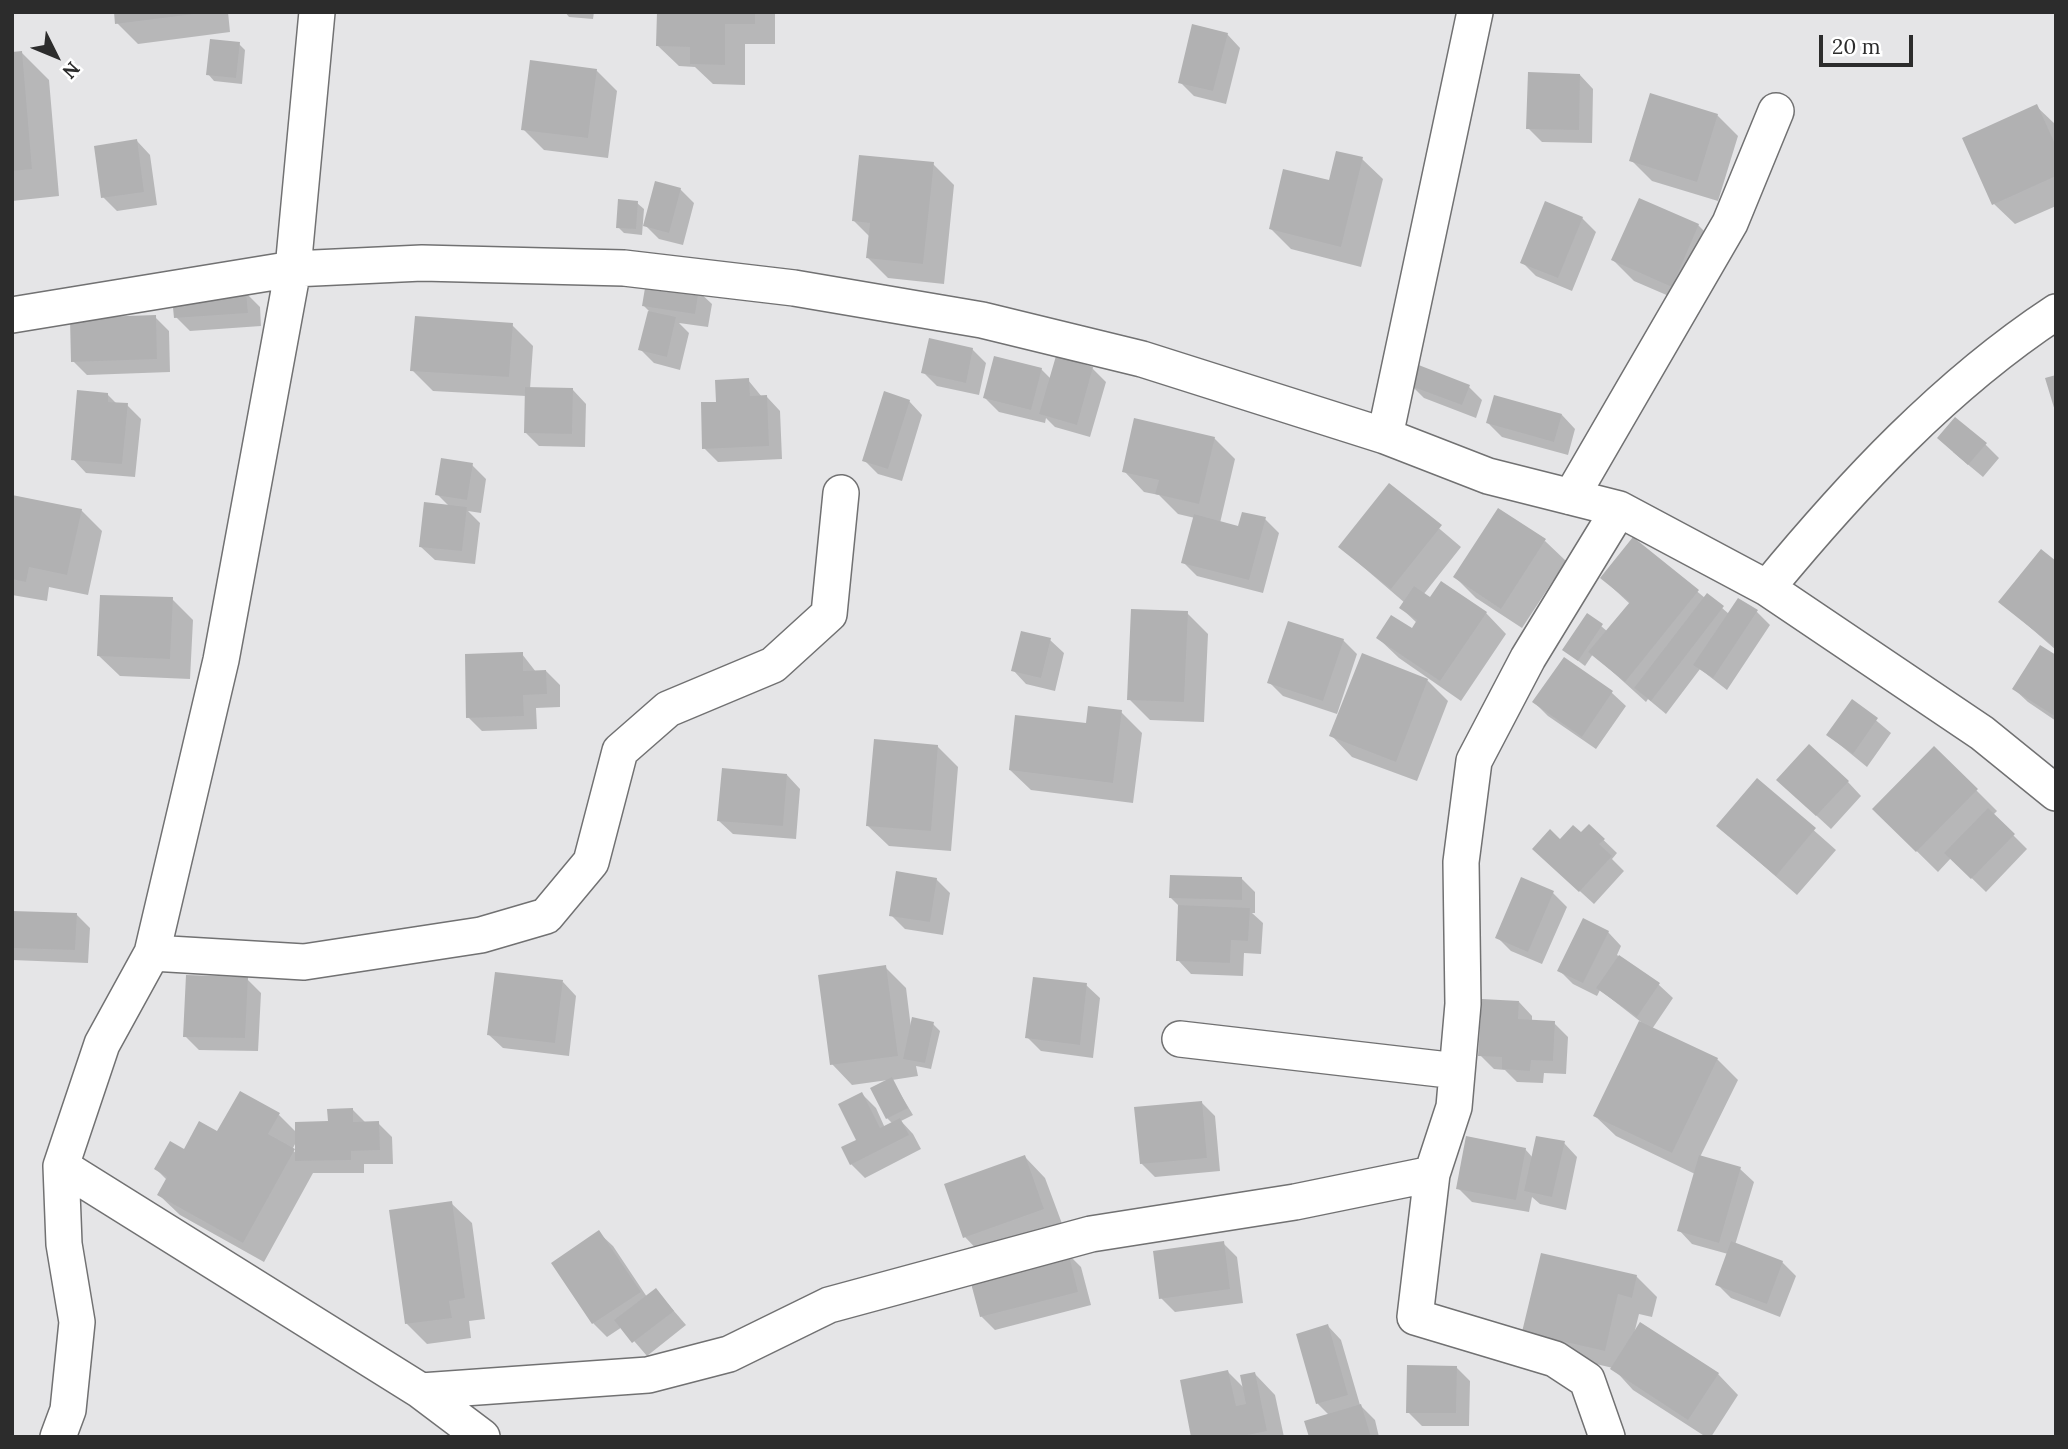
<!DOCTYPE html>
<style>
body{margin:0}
#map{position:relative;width:2068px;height:1449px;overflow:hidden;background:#e5e5e7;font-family:Lora,serif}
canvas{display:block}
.frame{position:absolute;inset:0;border:14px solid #2c2c2c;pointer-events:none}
.north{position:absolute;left:21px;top:21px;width:70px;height:70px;-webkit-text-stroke:5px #fff;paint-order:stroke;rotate:133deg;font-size:19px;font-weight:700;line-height:28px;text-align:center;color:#2c2c2c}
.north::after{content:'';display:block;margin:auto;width:24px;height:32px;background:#2c2c2c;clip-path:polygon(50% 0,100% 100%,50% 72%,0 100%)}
.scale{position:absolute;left:1819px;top:35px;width:94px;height:32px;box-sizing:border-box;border:4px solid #2c2c2c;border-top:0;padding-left:9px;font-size:21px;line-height:24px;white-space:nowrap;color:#2c2c2c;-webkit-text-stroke:5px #fff;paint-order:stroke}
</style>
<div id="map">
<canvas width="2068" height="1449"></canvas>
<div class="frame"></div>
<div class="north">N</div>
<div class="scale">20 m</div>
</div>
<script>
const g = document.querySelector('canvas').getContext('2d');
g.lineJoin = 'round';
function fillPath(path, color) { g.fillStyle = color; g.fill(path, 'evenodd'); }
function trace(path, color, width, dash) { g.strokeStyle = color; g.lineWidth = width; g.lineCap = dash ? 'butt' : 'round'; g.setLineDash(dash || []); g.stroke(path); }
fillPath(new Path2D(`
 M116,12H228L230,32L138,44L117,23Z
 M565,12H594L593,19L569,17Z
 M659,12H775V44H745V85L713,84L695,67L679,66L658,46Z
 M1227,34L1240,48L1226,104L1194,96L1180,82Z
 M239,44L245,50L242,84L214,81L208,74Z
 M12,53H22L49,80L59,196L12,201Z
 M596,70L617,91L608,158L544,150L523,129Z
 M1580,75L1593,89L1592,143L1542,142L1528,128Z
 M2036,106L2056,125V206L2015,224L1994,204Z
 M1717,115L1738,136L1718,201L1652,181L1631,160Z
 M137,141L150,155L157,205L117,211L103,197Z
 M1362,159L1383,179L1361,267L1291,249L1271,229Z
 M933,164L954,185L944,284L888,278L868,258L870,237L854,221Z
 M680,189L694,203L683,245L659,239L645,225Z
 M637,203L644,209L642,235L624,233L618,227Z
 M1582,218L1596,232L1572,291L1536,276L1522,262Z
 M1698,225L1719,246L1692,306L1634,281L1613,260Z
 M698,291L712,304L708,327L679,323L689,333L680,370L654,363L640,349L649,311L644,306Z
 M246,293L260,307L261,326L190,331L176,317Z
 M155,317L169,331L170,372L87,375L73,361Z
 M512,325L533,346L530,389L573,390L586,404L585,447L539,446L525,432L526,396L433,391L412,370Z
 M972,349L986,363L979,395L937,386L923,372Z
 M1092,368L1106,382L1090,437L1055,427L1046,418L1045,423L999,412L985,398L1041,369L1051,379Z
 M748,380L762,397H767L780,411L782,459L718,462L704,448L718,404Z
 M1410,384L1469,387L1482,400L1476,418L1424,398Z
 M108,395L117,404L127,405L141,419L135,477L86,473L73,459Z
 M909,401L922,415L902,481L878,474L864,460Z
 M1562,415L1575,429L1568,455L1502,437L1488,423Z
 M1214,438L1235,459L1220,523L1239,528L1265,519L1279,533L1263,593L1197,576L1183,562L1195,518L1178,514L1159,495L1144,492L1124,471Z
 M1985,444L1999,458L1983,477L1953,452Z
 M472,465L486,479L481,513L468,511L480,523L475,564L435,560L421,547L450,507L437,494Z
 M1389,486L1461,547L1423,595L1486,613L1506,634L1461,701L1399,658L1378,638L1412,631L1417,623L1401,608L1405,603L1340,547Z
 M12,496L81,510L102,531L88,595L49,587L47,601L12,595Z
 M1634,539L1705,598L1707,595L1729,614L1757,612L1770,625L1727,690L1700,669L1666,714L1648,699L1646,702L1593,654L1585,666L1564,650L1601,626L1608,632L1630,604L1602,578Z
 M1545,541L1566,561L1522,628L1476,598L1455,577Z
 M2056,564V650L2001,602Z
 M172,599L193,620L190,679L120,676L99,656Z
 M1187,613L1208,634L1204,722L1150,720L1129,699Z
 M1050,640L1064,653L1055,691L1026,684L1013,670Z
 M1343,640L1357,654L1337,714L1283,696L1269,682Z
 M522,654L536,672L546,671L560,685V707L536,708L537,729L482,731L468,717Z
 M2056,657V721L2028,702L2014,689Z
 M1565,659L1612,693L1626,706L1596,749L1548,716L1534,702Z
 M1427,680L1448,701L1417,781L1352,757L1332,736Z
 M1853,701L1891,733L1867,767L1828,735Z
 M1121,712L1142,733L1133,803L1031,790L1010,770L1088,725Z
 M937,746L958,767L951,851L889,846L868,826Z
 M1934,748L1997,811L1993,815L2027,849L1986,892L1951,858L1938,872L1874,809Z
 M787,775L800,789L796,839L733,834L719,821Z
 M1757,780L1836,850L1797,895L1718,826Z
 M1848,782L1861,796L1831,829L1792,793Z
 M1589,826L1617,853L1612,859L1624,871L1594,904L1548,862L1561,842L1581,835Z
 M1241,878L1255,892V913H1252L1263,923L1261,954L1244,953L1243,976L1191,974L1178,960L1180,907L1170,897Z
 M936,879L950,893L943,935L905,929L891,915Z
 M1553,893L1567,907L1542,964L1511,951L1497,937Z
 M12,912L76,914L90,928L88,963L12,960Z
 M1608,932L1621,946L1617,955L1659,985L1673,998L1652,1029L1717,1059L1738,1080L1700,1157L1740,1169L1754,1182L1735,1245L1782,1262L1796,1276L1780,1317L1731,1298L1717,1284L1728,1254L1692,1244L1679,1230L1695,1174L1616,1136L1595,1116L1641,1022L1600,990L1597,996L1573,984L1559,970Z
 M885,967L906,988L911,1028L933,1024L940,1031L931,1069L916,1066L918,1076L892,1080L913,1115L901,1121L913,1134L921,1149L865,1178L851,1164L858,1141L862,1094L876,1108L885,1128L893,1124L887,1118L888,1080L852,1085L832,1064Z
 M247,979L261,993L258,1051L199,1050L185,1036Z
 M563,982L576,996L569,1056L503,1048L489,1035Z
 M1086,985L1100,998L1093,1058L1041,1051L1027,1037Z
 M1519,1002L1532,1016V1022L1554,1023L1568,1037L1566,1074L1544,1073L1543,1083L1517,1082L1505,1070L1494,1069L1480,1055Z
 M1201,1102L1215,1116L1220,1171L1155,1177L1141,1163Z
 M353,1110L366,1123H378L392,1137L393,1164H364V1173H313L264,1262L180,1215L159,1195L167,1180L156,1169L218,1133L279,1115L297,1133L329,1123ZM297,1140V1154L292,1150Z
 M1564,1143L1577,1157L1566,1210L1540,1204L1532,1197L1529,1212L1472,1202L1458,1188L1525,1149L1533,1158Z
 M1025,1157L1045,1178L1064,1229L985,1258L965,1237Z
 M451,1203L472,1223L485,1319L469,1321L471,1338L427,1344L406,1323Z
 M599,1233L613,1246L647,1297L656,1290L686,1325L647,1356L622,1327L607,1337L593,1323Z
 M1223,1243L1237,1257L1243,1303L1175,1312L1161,1298Z
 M1067,1253L1081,1267L1091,1305L995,1330L981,1316Z
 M1636,1276L1657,1297L1652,1317L1639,1314L1634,1334L1718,1374L1738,1395L1711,1437H1706L1633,1390L1613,1368L1545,1352L1524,1331Z
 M1328,1326L1341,1340L1360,1405L1375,1420L1379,1437H1311L1329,1415L1317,1403Z
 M1456,1367L1470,1381L1469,1426H1422L1408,1412Z
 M1228,1372L1244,1388L1255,1374L1275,1395L1284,1437H1193Z`), '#0003');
fillPath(new Path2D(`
 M114,12H194V14L115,24Z
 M657,12H755V24H725V65L690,64V47L656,46Z
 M1192,24L1228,33L1213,91L1178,83Z
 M210,39L240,42L236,78L206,75Z
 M22,51L32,169L12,171V52Z
 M530,60L597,69L588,138L521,130Z
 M1528,72L1580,74L1579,130L1526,129Z
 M1650,93L1718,114L1697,182L1629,161Z
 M2037,104L2056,146V176L1992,205L1962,138Z
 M137,139L144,192L101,198L94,146Z
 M1336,151L1363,157L1341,247L1269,229L1283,169L1329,180Z
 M859,155L934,162L923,264L866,258L870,223L852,221Z
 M655,181L681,188L669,233L643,226Z
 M1639,198L1699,224L1672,287L1611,260Z
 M618,199L638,201L636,229L616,228Z
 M1545,201L1583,217L1558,278L1520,263Z
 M646,282L699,289L695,314L642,306Z
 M246,291L248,313L174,318L172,297Z
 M648,311L676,317L667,357L638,350Z
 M156,315L157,359L71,362L70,318Z
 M415,316L513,323L509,377L410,371Z
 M929,338L973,348L966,383L921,373Z
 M994,356L1042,368L1031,410L983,398Z
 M1056,356L1093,367L1077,425L1039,414Z
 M1416,364L1470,385L1462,405L1408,385Z
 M2056,375V411H2055L2045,378Z
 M749,378L750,396L767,395L769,446L702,449L701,402H716L715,380Z
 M525,387L573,388L572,434L524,433Z
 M77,390L108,393V402L128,403L122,464L71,460Z
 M884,391L910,400L888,469L862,461Z
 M1494,395L1562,414L1554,442L1486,423Z
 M1955,417L1987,443L1968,465L1937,438Z
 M1134,418L1215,437L1199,504L1155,494L1159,480L1122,472Z
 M441,458L473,463L467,500L435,495Z
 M1389,483L1442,525L1391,589L1338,547Z
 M12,495L82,509L67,575L29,567L26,582L12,579Z
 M424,502L467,507L462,551L419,547Z
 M1498,508L1546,539L1501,609L1453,577Z
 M1242,512L1266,517L1249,580L1181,563L1194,514L1238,526Z
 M1633,537L1699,590L1625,682L1588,652L1630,602L1600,578Z
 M2041,549L2056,561V648L1998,602Z
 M1441,581L1487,612L1440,681L1376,638L1391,615L1412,628L1417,620L1399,608L1414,586L1430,597Z
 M1707,593L1724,606L1651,701L1634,688Z
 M100,595L173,597L170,659L97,656Z
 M1738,598L1758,610L1713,678L1693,665Z
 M1131,609L1188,611L1184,702L1127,700Z
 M1587,613L1603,624L1578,661L1562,650Z
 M1288,621L1344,639L1323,701L1267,683Z
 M1021,631L1051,638L1041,678L1011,671Z
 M2040,645L2056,655V717L2012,689Z
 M523,652V671L546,670L547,694L523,695L524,716L466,718L465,654Z
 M1362,653L1428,679L1396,762L1329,736Z
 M1564,657L1613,691L1582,737L1532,702Z
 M1852,699L1878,718L1853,754L1826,735Z
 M1088,706L1122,710L1113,783L1009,770L1015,715L1086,723Z
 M874,739L938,745L931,831L866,826Z
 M1809,744L1849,781L1816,816L1776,780Z
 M1934,746L1978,789L1916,852L1872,809Z
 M722,768L787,774L783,826L717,821Z
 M1757,778L1816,828L1776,876L1716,826Z
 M1988,808L2015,834L1971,879L1944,853Z
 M1589,824L1605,839L1599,844L1612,856L1579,892L1532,849L1550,829L1560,839L1573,825L1581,832Z
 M896,871L937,878L930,922L889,916Z
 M1170,875L1242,877V900L1169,898Z
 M1521,877L1554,891L1528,952L1495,938Z
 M1178,905L1250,908L1248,941L1231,940L1230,963L1176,961Z
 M12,911L77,913L75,950L12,948Z
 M1583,918L1609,931L1583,983L1557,971Z
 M1619,955L1660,983L1637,1017L1596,988Z
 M886,965L898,1056L830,1065L818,975Z
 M495,972L563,980L555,1043L487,1035Z
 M186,975L248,977L245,1038L183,1037Z
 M1033,977L1087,983L1080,1045L1025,1038Z
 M1482,999L1519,1001L1518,1019L1555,1021L1553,1061L1531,1060L1530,1071L1502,1069V1057L1478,1056Z
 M912,1017L934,1022L925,1063L903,1059Z
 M1639,1021L1718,1058L1672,1153L1593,1116Z
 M892,1077L908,1108L886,1119L870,1088Z
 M240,1091L280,1113L268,1134L295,1149L243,1243L157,1195L167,1177L154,1169L170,1141L184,1149L199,1121L217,1131Z
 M862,1092L880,1128L900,1118L909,1135L850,1165L841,1147L856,1140L838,1104Z
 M1202,1101L1207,1158L1140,1164L1134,1107Z
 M353,1108V1122L379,1121L380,1150L351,1151V1160L295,1161V1122L328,1121L327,1109Z
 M1466,1136L1526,1148L1516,1200L1456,1189Z
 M1536,1136L1565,1141L1552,1197L1524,1191Z
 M1025,1155L1044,1209L963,1238L944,1184Z
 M1699,1155L1741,1167L1719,1243L1677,1231Z
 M452,1201L465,1298L449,1301L452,1318L405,1324L389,1210Z
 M599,1230L641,1292L592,1324L551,1263Z
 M1224,1241L1230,1289L1159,1299L1153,1251Z
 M1731,1241L1783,1261L1767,1304L1715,1285Z
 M1068,1251L1078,1292L980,1317L969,1276Z
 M1541,1253L1637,1275L1632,1298L1618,1294L1605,1351L1522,1332Z
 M656,1288L674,1311L632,1343L614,1320Z
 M1640,1322L1719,1373L1688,1420L1610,1369Z
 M1328,1324L1348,1395L1316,1404L1296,1334Z
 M1407,1365L1457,1366L1456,1413H1406Z
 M1228,1370L1236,1406L1246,1404L1240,1375L1255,1372L1267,1431L1238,1437H1191L1180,1380Z
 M1361,1404L1371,1437H1309L1304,1421Z`), '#b1b1b2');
const minor = new Path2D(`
 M12,315L293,269L422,263L624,268L794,288L982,320L1142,359L1385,436L1488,476L1619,509L1767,588L1982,733L2056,793
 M1385,436L1475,12
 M1571,497L1730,223L1776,111
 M1767,588C1851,486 1945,385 2056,312
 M152,953L304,962L481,935L546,916L591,862L620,751L668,709L773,665L829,614L841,493
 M1180,1039L1457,1071
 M61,1166L421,1391L482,1437
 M421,1391L648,1375L729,1354L829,1305L1091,1234L1295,1202L1432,1174
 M58,1437L68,1410L77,1322L64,1244L61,1166L102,1044L152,953L221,660L293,269L317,12
 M1607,1437L1587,1380L1555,1359L1415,1317L1432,1174L1454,1107L1463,1004L1461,862L1474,761L1528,658L1619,509`);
trace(minor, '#717172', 38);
trace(minor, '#fff', 35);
</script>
